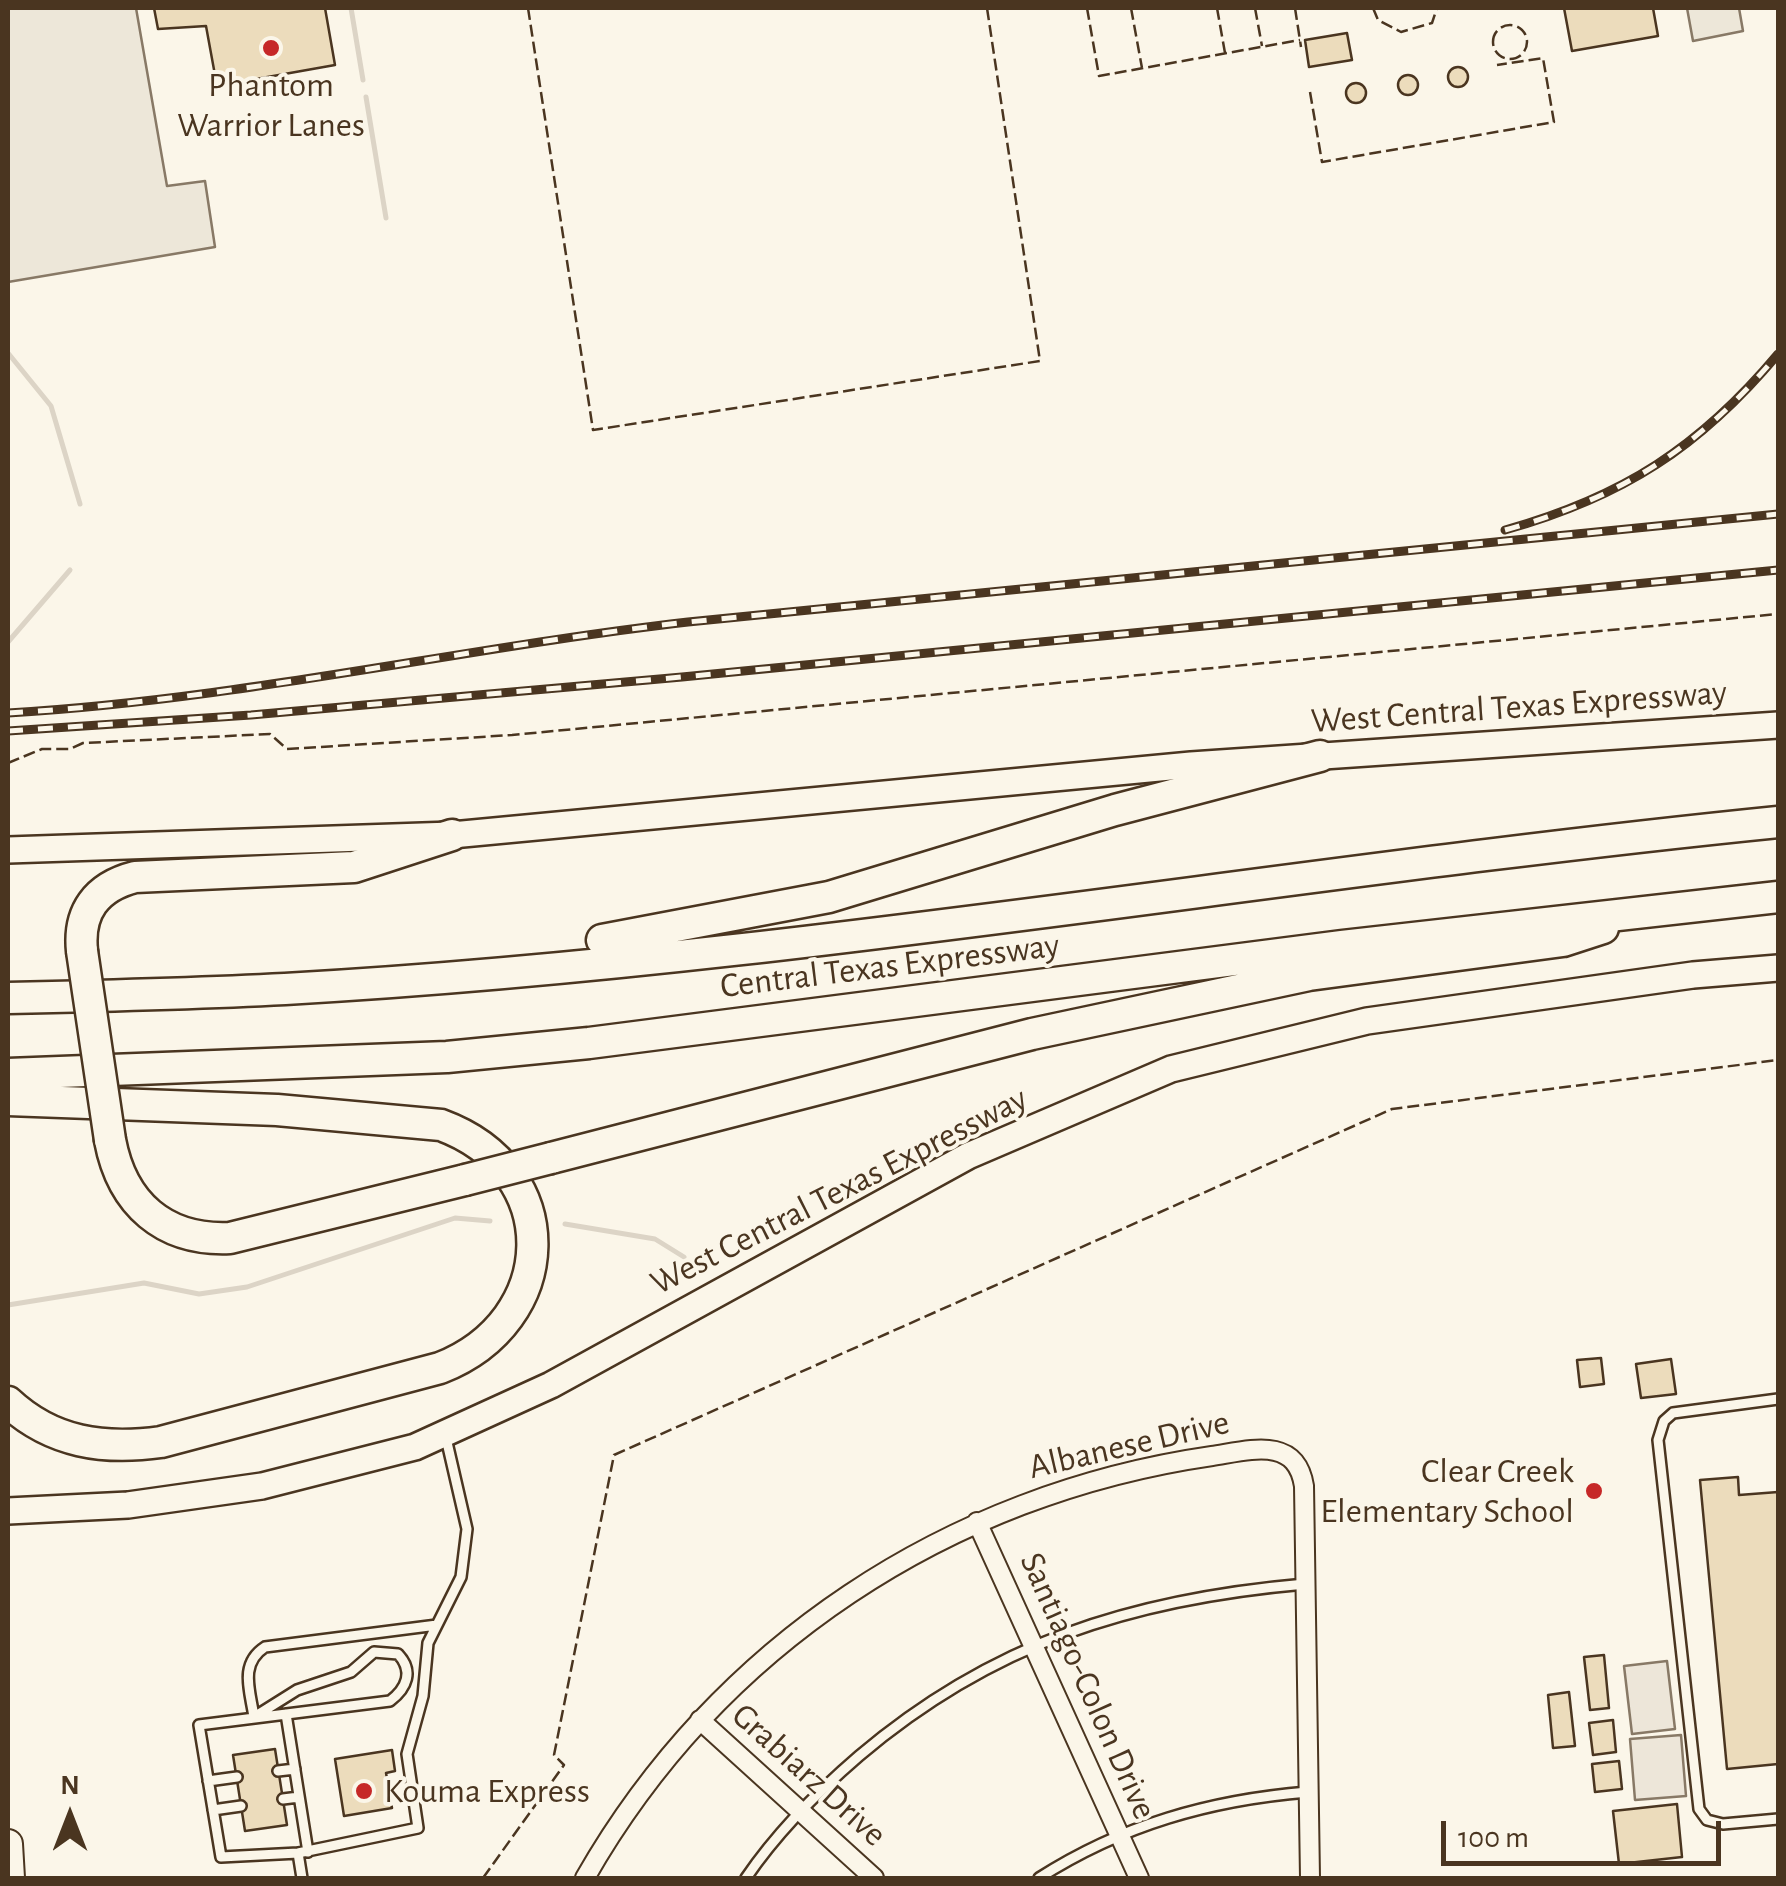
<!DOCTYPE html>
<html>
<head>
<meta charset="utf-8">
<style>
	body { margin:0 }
	#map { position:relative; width:1786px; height:1886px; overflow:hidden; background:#fbf6e9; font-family:"Alegreya Sans",sans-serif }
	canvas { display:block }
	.frame { position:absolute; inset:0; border:10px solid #4a3520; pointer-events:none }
	.north { position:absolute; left:20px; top:1766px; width:100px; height:100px; -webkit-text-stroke:8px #fbf6e9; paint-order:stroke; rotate:0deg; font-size:28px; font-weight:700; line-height:40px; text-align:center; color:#4a3520 }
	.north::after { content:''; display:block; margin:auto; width:35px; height:45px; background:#4a3520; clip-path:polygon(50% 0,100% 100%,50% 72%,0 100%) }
	.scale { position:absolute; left:1441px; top:1821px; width:280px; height:45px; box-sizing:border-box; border:5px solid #4a3520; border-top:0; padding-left:12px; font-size:30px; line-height:35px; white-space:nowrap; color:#4a3520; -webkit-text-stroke:8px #fbf6e9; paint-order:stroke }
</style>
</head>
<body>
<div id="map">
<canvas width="1786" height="1886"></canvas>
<div class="frame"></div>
<div class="north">N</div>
<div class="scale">100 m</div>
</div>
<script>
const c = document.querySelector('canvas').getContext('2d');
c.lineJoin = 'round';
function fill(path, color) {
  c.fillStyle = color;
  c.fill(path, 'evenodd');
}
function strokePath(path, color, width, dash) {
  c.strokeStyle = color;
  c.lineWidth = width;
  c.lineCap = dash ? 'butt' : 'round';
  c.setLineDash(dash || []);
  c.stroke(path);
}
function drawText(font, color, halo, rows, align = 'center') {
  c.font = font + ' "Alegreya Sans",sans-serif';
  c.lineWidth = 8;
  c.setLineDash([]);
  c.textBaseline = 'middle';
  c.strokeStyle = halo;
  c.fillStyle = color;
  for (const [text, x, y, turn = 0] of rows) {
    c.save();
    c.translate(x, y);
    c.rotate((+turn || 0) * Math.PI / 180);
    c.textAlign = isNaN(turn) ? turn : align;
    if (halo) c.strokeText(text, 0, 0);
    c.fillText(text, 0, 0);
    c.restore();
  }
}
const green = new Path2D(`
	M1667,1661L1675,1729L1632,1734L1624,1666Z
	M1681,1735L1686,1796L1635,1800L1630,1739Z`);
const parking = new Path2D(`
	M8,8H136L167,186L205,181L215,247L8,282Z
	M1687,8H1739L1743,31L1693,41Z`);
const stream = new Path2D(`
	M351,8L363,80
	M366,97L386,218
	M8,353L51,406L80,504
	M8,642L70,570
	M565,1224L655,1239L684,1257
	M8,1305L144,1283L199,1294L247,1287L455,1218L490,1221`);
const building = new Path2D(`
	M154,8H325L335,65L217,86L206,26L158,29Z
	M1564,8H1653L1658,36L1572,51Z
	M1347,33L1352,60L1309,67L1305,40Z
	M1448 77a10 10 0 1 1 20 0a10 10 0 1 1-20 0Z
	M1398 85a10 10 0 1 1 20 0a10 10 0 1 1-20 0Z
	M1346 93a10 10 0 1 1 20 0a10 10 0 1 1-20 0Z
	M1601,1358L1604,1384L1580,1387L1577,1360Z
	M1671,1359L1676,1394L1641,1398L1636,1364Z
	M1738,1477L1739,1495L1778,1492V1764L1727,1769L1700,1480Z
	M1604,1655L1609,1708L1590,1710L1584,1657Z
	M1569,1692L1575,1746L1553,1748L1548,1695Z
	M1613,1720L1616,1752L1593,1755L1589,1723Z
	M275,1749L287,1825L245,1831L233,1755Z
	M392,1750L395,1771L386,1773L392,1808L344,1816L335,1759Z
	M1619,1761L1622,1789L1595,1792L1592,1764Z
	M1677,1804L1682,1857L1619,1864L1613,1811Z`);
const lane = new Path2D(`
	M1778,1399L1673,1413L1664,1421L1658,1440L1699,1809L1707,1820L1723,1824L1778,1819
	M437,1625L265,1647C239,1664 250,1690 254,1717L297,1690L351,1672L374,1652L398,1654C414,1671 407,1688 390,1701L199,1725L221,1857L298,1853L418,1828L407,1754L423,1696L428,1643L461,1577L467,1529L446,1438
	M286,1714L308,1852
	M278,1771L295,1769
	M208,1781L237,1777
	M283,1799L299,1797
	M213,1810L241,1806
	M298,1853L302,1878
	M746,1878C778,1831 816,1793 859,1756C992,1643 1132,1599 1305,1584
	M1039,1878C1122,1825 1210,1800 1308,1792`);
const street = new Path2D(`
	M977,1522L1139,1878
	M700,1720L874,1878
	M585,1878C718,1645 949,1494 1212,1456C1251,1450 1296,1436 1304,1486L1310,1878`);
const secondary = new Path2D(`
	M8,850L452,835L1191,765L1778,725
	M8,1511L128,1505L262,1486L415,1447L551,1385L968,1156L1171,1069L1367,1021L1693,975L1778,968`);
const primary = new Path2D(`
	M8,1844L10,1878`);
const highway = new Path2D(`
	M602,940L829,897L1115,810L1320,756
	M82,951C78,912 96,887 135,877L354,867L452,835
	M8,998C100,996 192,994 285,989C785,961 1280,872 1778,822
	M8,1074L447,1057L589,1043L1342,946L1778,897
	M8,1100L277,1110L441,1125C566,1171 560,1321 440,1368L161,1442C104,1450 52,1443 8,1402
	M110,1140C122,1204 164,1241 230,1238L465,1180
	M551,1158L1032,1034L1309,975L1563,941L1603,928`);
const rail = new Path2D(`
	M1505,530C1623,497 1700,447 1778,354
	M8,713C236,700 461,648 688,622L1778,514
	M8,731L251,715L682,677L1778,570`);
const highwayBridge = new Path2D(`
	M82,951L110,1140
	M465,1180L551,1158`);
const fence = new Path2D(`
	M528,8L593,430L1040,361L987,8
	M1087,8L1099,76L1300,40
	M1131,8L1142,68
	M1217,8L1225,53
	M1255,8L1262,46
	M1295,8L1301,47
	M1373,8L1378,20L1401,32L1432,23L1437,8
	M1493 42a17 17 0 1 1 34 0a17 17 0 1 1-34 0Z
	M1310,92L1322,162L1554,122L1543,58L1497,65
	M8,763L42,749H70L83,743L270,734L287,749L512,735L1778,614
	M483,1878L564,1765L554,1755L614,1455L1392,1109L1778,1060`);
const markers = [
	[271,48,10,"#c62828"],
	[1594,1491,10,"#c62828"],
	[364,1791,10,"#c62828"]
];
const poiNames = [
	["Phantom",271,85],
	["Warrior Lanes",271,125],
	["Clear Creek",1574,1471,"right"],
	["Elementary School",1574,1511,"right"],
	["Kouma Express",384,1791,"left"]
];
const streetNames = [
	["West Central Texas Expressway",1519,707,-4],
	["Central Texas Expressway",890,966,-7],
	["West Central Texas Expressway",839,1191,-27],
	["Albanese Drive",1129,1445,-13],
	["Santiago-Colon Drive",1088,1686,66],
	["Grabiarz Drive",809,1775,42]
];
fill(green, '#ede6d9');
strokePath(green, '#887966', 2.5);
fill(parking, '#ede7d9');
strokePath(parking, '#887966', 2.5);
strokePath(stream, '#dcd4c6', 5);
fill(building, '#ecdcbc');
strokePath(building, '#4a3520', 2.5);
strokePath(lane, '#4a3520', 14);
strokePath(street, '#4a3520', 22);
strokePath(secondary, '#4a3520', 30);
strokePath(primary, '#4a3520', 32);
strokePath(highway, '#4a3520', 35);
strokePath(lane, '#fbf6e9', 9);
strokePath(street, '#fbf6e9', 18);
strokePath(secondary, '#fbf6e9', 25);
strokePath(primary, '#fbf6e9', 28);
strokePath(highway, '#fbf6e9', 30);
strokePath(rail, '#4a3520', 9);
strokePath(rail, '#fbf6e9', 5, [15]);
strokePath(highwayBridge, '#4a3520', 35, []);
strokePath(highwayBridge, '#fbf6e9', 30);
strokePath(fence, '#4a3520', 2.5, [12, 5]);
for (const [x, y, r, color] of markers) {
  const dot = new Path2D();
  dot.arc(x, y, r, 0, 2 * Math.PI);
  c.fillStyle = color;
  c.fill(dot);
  strokePath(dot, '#fbf6e9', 4);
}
drawText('35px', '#4a3520', '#fbf6e9', poiNames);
drawText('35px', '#4a3520', '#fbf6e9', streetNames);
</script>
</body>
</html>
